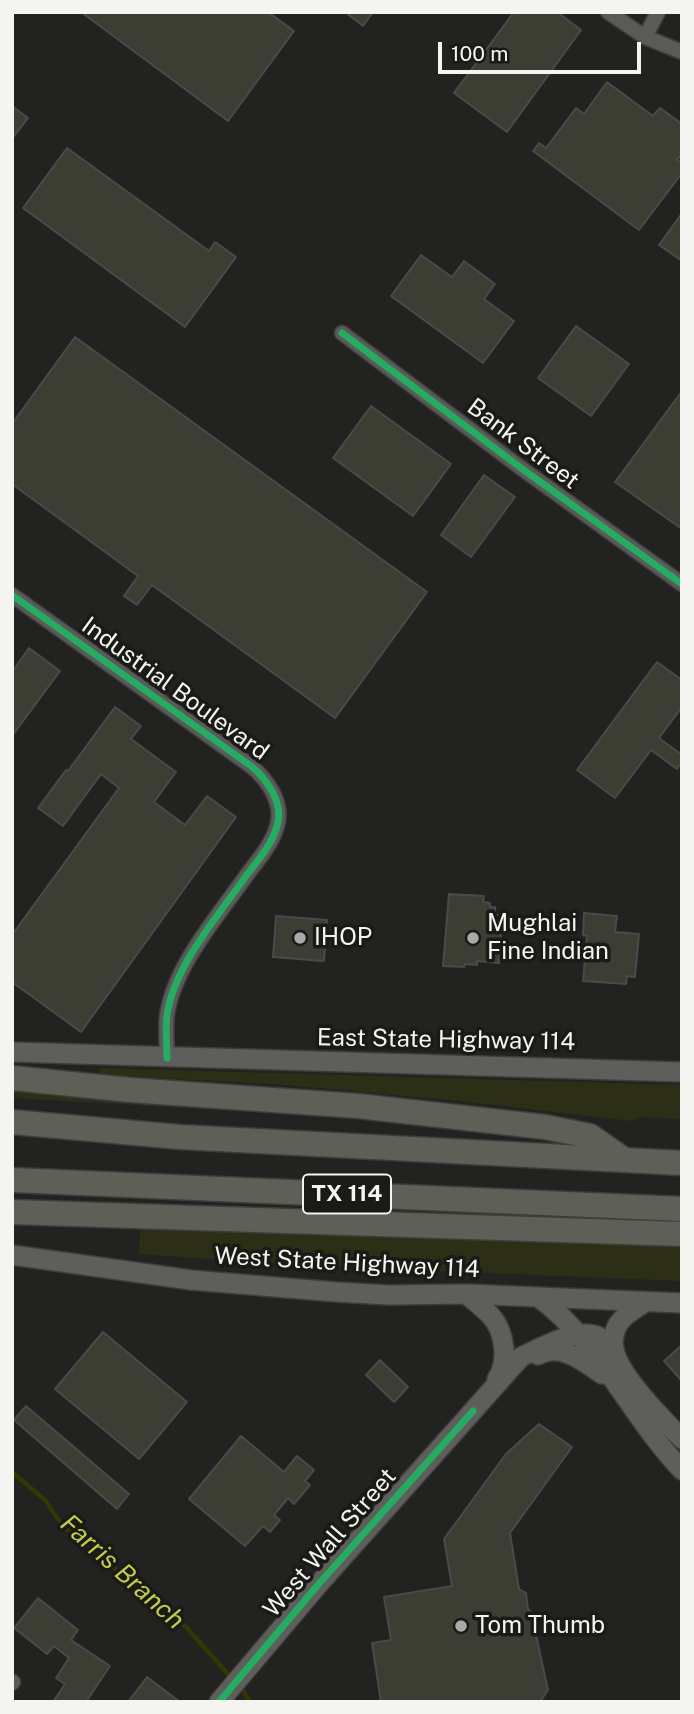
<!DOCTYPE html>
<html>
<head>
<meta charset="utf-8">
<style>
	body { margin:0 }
	#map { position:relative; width:694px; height:1714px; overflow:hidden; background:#222320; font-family:"Public Sans",sans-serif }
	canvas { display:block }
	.frame { position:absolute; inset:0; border:14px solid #f4f4f1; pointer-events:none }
	.scale { position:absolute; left:438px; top:42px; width:203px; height:32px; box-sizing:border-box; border:4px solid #f4f4f1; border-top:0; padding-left:9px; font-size:21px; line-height:24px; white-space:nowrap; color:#f4f4f1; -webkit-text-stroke:5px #1a1a16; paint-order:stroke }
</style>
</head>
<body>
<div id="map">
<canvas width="694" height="1714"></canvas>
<div class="frame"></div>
<div class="scale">100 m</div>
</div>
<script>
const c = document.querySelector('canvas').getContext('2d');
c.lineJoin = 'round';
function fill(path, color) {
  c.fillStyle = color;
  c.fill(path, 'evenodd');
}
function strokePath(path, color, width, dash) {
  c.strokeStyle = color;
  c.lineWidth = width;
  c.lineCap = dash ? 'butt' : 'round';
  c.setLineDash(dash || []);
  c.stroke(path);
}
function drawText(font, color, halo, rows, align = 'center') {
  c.font = font + ' "Public Sans",sans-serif';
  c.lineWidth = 7;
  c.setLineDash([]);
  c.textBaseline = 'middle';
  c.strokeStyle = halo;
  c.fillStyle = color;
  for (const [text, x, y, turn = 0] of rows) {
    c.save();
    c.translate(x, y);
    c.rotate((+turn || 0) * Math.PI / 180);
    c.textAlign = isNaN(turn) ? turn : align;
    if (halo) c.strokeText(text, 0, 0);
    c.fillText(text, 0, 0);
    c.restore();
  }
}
const green = new Path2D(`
	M100,1068L682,1085V1119L640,1117L632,1121L459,1101L287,1085L100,1075Z
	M12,1086L347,1117L12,1098Z
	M140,1229L682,1246V1281L291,1265L139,1254Z`);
const stream = new Path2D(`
	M12,1472L45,1500L60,1522L75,1536L186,1627L229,1675
	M241,1687L250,1702`);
const building = new Path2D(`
	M81,12H268L294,31L228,121Z
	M345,12H373L363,26Z
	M514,12H557L581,30L507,132L454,93Z
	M607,82L653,116L660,108L682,124V154L677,160L682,163V173L639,230L533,151L539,143L546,148L576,108L584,114Z
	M12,106L28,118L12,139Z
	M67,148L209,251L215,242L236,257L185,327L23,208Z
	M682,213V261L659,245Z
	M421,255L452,277L464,261L495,284L484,299L514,321L483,363L391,296Z
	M576,326L629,364L591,416L538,378Z
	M75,337L427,592L335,718L152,585L137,605L124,596L138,576L12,484V424Z
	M682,391V529L615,482Z
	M371,406L451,464L413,516L333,458Z
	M484,475L515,497L471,557L441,535Z
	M29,648L60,671L12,736V672Z
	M657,662L682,680V707L659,738L682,755V762L677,769L651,750L615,798L577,770Z
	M115,707L141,726L131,739L176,772L154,802L185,825L207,796L236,817L81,1032L12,982V935L119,788L101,774L63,826L38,808L66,770L68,771Z
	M449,894L484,896L483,902L490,903V907H495V915H502L499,963L477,961V965L465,964L464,967L443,966Z
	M584,913L617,916L615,932L639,934L635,977L627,976L626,984L583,981L587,936L583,935Z
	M276,916L327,920L324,961L273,957Z
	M103,1332L187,1402L139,1459L55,1389Z
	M682,1345V1381L664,1361Z
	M380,1360L408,1387L394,1402L366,1375Z
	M26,1406L129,1494L117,1509L14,1420Z
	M539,1424L572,1447L510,1533L519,1589L526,1593L528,1609L531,1612L548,1690L540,1702H381L372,1643L391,1640L384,1597L452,1586L444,1539L506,1454Z
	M241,1436L284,1472L297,1456L314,1470L305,1481L310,1485L294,1504L288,1498L274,1515L280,1520L270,1532L263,1526L245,1546L189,1499Z
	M38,1598L78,1630L71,1640L110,1666L86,1702H53L65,1684L56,1678L69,1658L54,1646L47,1654L14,1628Z
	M147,1677L180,1702H128Z`);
const street = new Path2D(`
	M608,12L645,37L682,52
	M645,37L658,12
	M342,333L521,468L682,584
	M12,595L251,766C268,780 284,804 277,826C272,845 257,861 246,876C218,916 174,966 167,1015C165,1029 167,1044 167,1058
	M12,1683L13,1682`);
const secondary = new Path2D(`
	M12,1052L682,1072
	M12,1255L191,1280L336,1292L389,1295L466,1294L682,1303
	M466,1294C474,1301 484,1308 491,1316C505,1332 509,1361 497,1379
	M538,1297C599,1341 630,1416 682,1470
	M644,1303C635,1309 625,1314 619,1323C614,1330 612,1341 614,1349C619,1376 663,1419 682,1439
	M538,1355C560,1342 584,1362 602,1374
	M219,1702L317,1586L521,1357C540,1348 573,1329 594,1335C602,1337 607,1343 613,1347`);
const highway = new Path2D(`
	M12,1078L130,1090L358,1106L545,1127L590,1136L623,1159
	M12,1122L180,1137L682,1163
	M12,1180L682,1209
	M12,1212L682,1234`);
const cycleway = new Path2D(`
	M342,333L521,468L682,584
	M12,595L251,766C268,780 284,804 277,826C272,845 257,861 246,876C218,916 174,966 167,1015C165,1029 167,1044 167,1058
	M219,1702L317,1586L473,1411`);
const markers = [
	[300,938,7,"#aaaba8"],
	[473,938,7,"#aaaba8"],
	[461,1626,7,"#aaaba8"]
];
const shields = [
	[347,1194,88]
];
const shieldNames = [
	["TX 114",347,1194]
];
const streetNames = [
	["Bank Street",523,444,37],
	["Industrial Boulevard",175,689,36],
	["East State Highway 114",446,1040,1],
	["West State Highway 114",347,1263,3],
	["West Wall Street",330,1543,-49]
];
const poiNames = [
	["Mughlai",487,924],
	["Fine Indian",487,952],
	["IHOP",314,938],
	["Tom Thumb",475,1626]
];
const waterNames = [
	["Farris Branch",122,1572,42]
];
fill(green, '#2c2f15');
strokePath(stream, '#323704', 4.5);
fill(building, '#3c3e33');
strokePath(building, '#4a4b48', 2);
strokePath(street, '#3d3e3c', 17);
strokePath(secondary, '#3d3e3c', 22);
strokePath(highway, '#3d3e3c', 27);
strokePath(street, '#5a5a58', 14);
strokePath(secondary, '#5e5f5b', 19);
strokePath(highway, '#5e5f56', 24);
strokePath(cycleway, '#26ab63', 7);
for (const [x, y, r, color] of markers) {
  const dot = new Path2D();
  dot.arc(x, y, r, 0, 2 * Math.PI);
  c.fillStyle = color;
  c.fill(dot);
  strokePath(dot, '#1a1a16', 2.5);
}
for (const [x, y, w] of shields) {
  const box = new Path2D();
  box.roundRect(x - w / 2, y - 19.5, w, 39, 5);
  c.fillStyle = '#1a1a16';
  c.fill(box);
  strokePath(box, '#f4f4f1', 2);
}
drawText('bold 23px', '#f4f4f1', null, shieldNames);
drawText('24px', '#f4f4f1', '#1a1a16', streetNames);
drawText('24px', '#f4f4f1', '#1a1a16', poiNames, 'left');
drawText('italic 26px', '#c1ce4d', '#1a1a16', waterNames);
</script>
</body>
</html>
